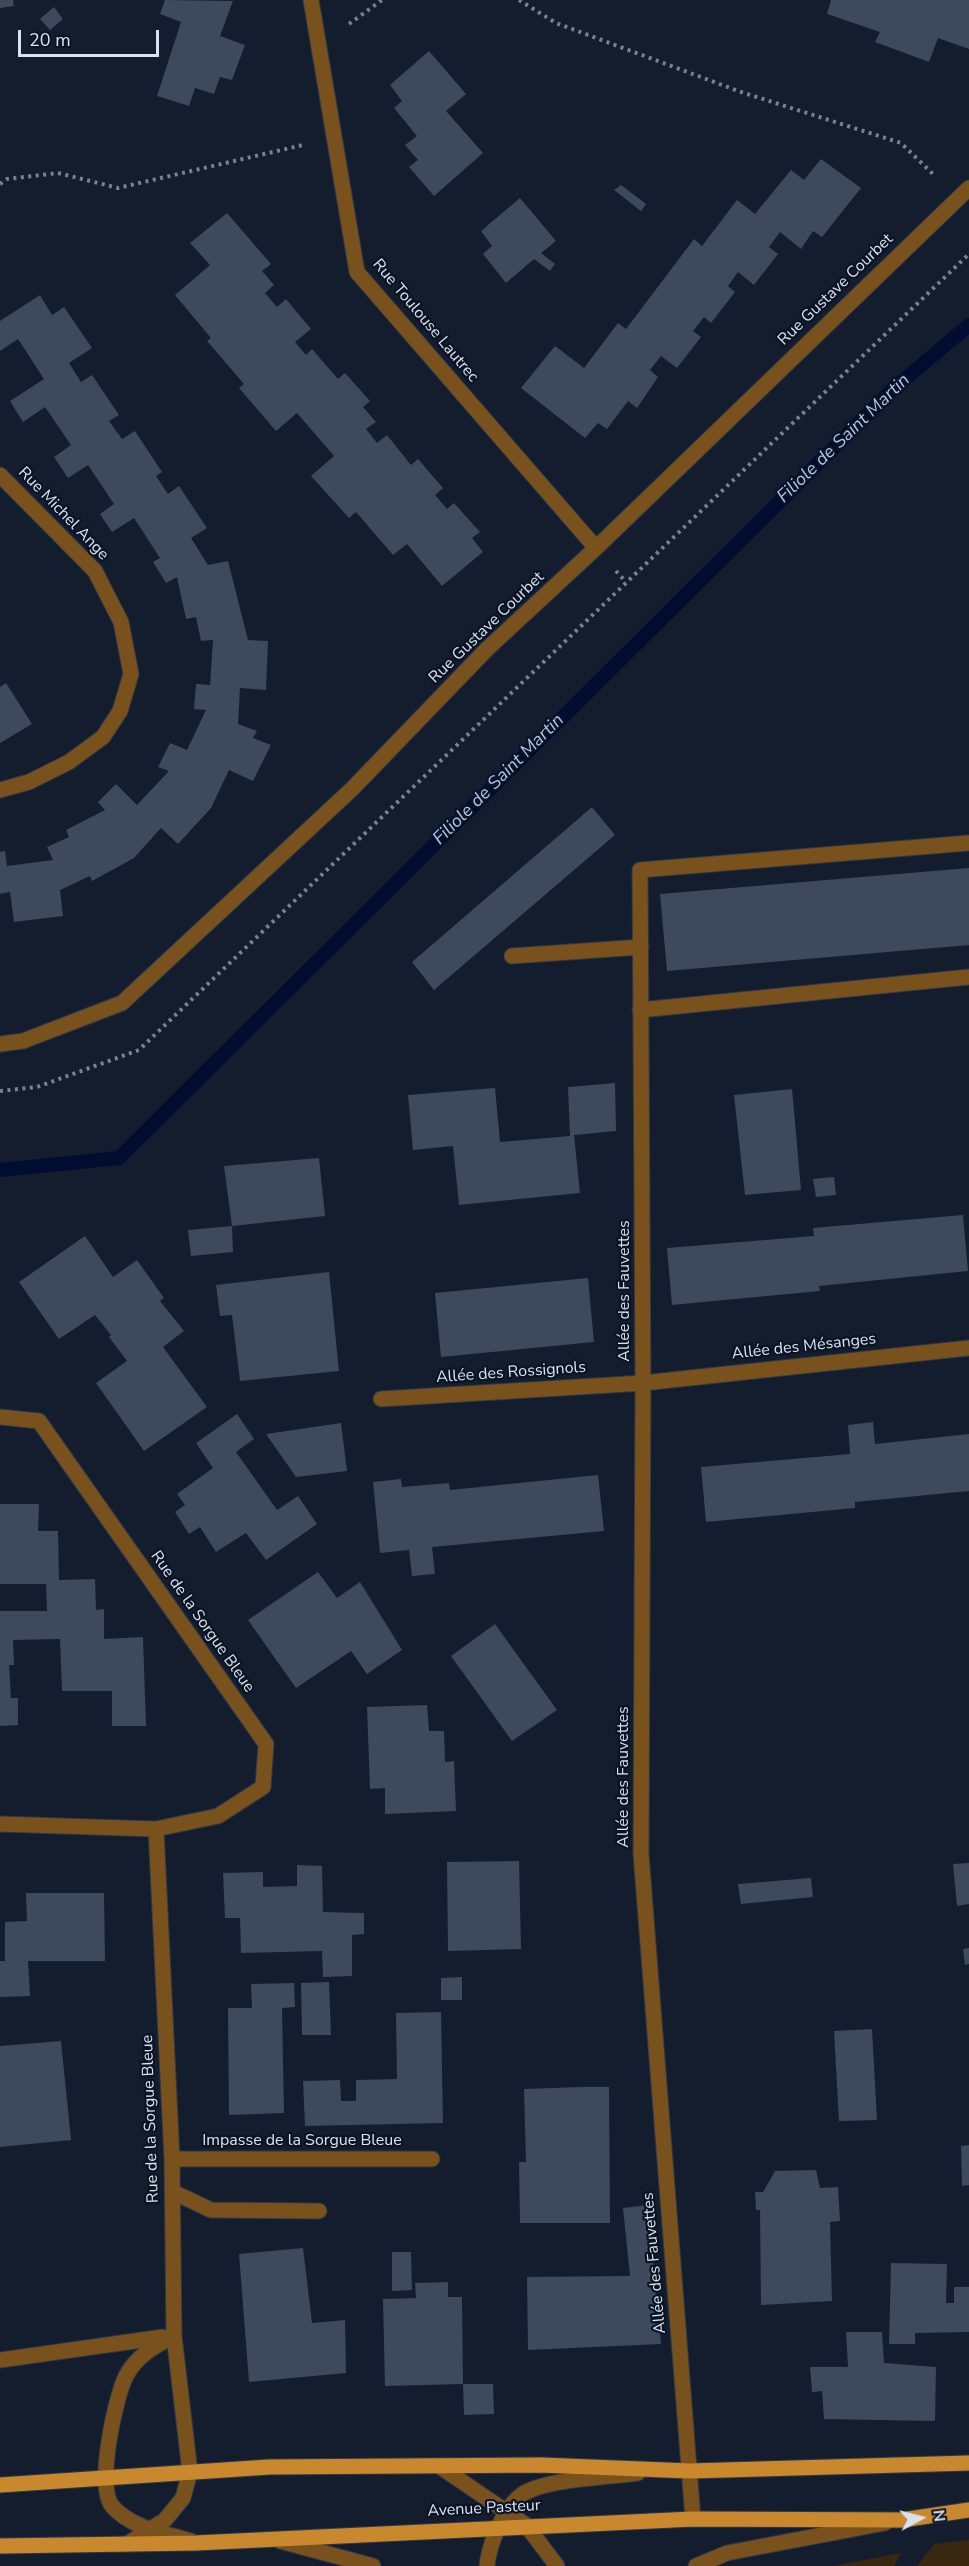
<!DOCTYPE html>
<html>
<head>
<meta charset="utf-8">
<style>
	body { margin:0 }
	#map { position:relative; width:969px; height:2566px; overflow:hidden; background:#131d2e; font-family:"Nunito Sans",sans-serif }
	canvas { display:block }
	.north { position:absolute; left:891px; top:2488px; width:60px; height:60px; -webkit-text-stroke:4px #0a1424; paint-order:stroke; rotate:83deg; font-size:16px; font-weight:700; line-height:24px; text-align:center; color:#dbe2ee }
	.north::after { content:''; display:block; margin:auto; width:21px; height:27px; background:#dbe2ee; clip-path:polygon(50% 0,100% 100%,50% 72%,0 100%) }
	.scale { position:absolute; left:18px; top:30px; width:141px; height:27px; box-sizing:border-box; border:3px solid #dbe2ee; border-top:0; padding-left:8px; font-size:18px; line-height:21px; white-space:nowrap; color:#dbe2ee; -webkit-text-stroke:4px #0a1424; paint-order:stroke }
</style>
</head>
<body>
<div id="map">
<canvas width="969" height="2566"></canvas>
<div class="north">N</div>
<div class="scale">20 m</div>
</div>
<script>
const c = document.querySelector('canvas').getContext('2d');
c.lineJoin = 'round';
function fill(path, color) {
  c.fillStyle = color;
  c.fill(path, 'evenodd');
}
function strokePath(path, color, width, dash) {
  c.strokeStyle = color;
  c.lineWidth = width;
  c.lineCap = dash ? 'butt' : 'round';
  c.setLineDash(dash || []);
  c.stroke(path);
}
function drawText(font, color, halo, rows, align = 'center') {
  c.font = font + ' "Nunito Sans",sans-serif';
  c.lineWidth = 4.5;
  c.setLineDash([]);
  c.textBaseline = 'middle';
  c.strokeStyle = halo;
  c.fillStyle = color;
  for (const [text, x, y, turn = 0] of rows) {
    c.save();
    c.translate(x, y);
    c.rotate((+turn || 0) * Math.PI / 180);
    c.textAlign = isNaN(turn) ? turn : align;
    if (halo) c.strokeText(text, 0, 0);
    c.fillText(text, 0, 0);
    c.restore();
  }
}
const green = new Path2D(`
	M969,2540V2566H917L934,2544Z
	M901,2553L894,2566H833Z`);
const stream = new Path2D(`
	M0,1170L119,1158L893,389L969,325`);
const building = new Path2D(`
	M0,0H13L14,6L0,8Z
	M165,0L233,1L220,36L245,45L232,80L220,77L214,94L195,88L189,106L157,96L181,22L160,14Z
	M831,0H969V49L938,38L929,62L875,42L880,32L827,14Z
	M54,7L63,19L50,30L40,19Z
	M429,51L466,94L446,111L483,153L434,196L409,167L418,160L405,145L417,136L394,108L402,101L390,85Z
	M821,159L861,188L822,237L813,231L801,249L780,232L769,247L778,254L754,285L738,272L728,286L735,292L711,323L704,317L693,331L701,337L677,368L661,356L650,370L658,377L637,408L628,401L607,429L598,423L585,438L521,388L555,346L584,368L618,323L626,329L694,239L702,246L737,200L755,214L791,170L804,180Z
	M621,185L646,204L641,211L614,190Z
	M520,198L556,241L541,253L555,264L550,271L534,259L506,283L483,254L492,246L481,231Z
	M227,213L271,264L262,271L274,285L265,293L277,307L286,299L311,329L295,342L306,355L312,349L338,379L345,373L370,401L363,407L376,422L366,429L377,443L387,435L411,465L418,459L443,488L435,495L447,509L454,503L480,532L472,538L483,552L442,586L407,544L393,555L356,512L349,518L311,476L334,456L297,413L276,431L239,388L244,384L207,341L211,338L175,295L210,265L190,243Z
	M40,295L52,315L64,307L92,348L69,363L81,382L92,375L119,415L109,421L122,439L135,431L162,472L156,476L168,494L179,486L207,528L191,538L208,565L228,561L248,640L268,641L266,690L240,688L238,724L257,731L253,738L271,745L253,781L229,770L211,808L178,844L161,828L134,858L92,881L90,876L60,890L63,916L14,922L10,892L0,894V852L5,851L7,866L53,860L47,847L69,837L66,830L105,810L98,802L116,784L137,805L169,771L158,767L170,743L187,750L206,710L194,709L196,684L210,685L213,640L201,641L196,617L186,619L177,577L166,583L153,562L160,558L134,518L112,532L100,514L114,504L88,465L68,478L54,457L71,445L45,407L23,422L10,401L44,379L18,339L0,351V321Z
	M6,683L32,724L0,743V687Z
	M592,807L615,835L434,990L412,962Z
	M969,868V945L667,971L660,894Z
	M615,1083L616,1131L574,1135L580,1193L459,1205L453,1146L413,1150L408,1095L495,1088L500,1142L570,1136L568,1087Z
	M792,1089L801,1190L745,1195L734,1095Z
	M319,1158L325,1216L232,1226L224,1166Z
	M834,1177L836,1195L816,1197L813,1179Z
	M963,1215L968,1271L819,1286L820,1291L672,1305L667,1248L814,1236L813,1228Z
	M232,1226L233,1252L191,1256L188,1230Z
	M85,1236L113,1277L137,1260L164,1298L160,1301L184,1331L163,1347L207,1407L144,1451L96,1383L127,1361L109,1337L111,1335L95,1315L59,1339L19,1282Z
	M329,1272L339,1371L240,1381L232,1315L220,1316L216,1285Z
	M588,1278L594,1342L441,1357L435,1293Z
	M237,1414L254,1439L236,1452L277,1510L298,1496L317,1524L266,1560L246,1533L216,1552L200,1527L189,1534L175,1512L185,1505L177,1494L213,1468L196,1443Z
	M873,1422L875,1444L969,1434V1491L855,1502V1508L706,1522L701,1467L850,1454L848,1425Z
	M341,1423L347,1471L296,1477L266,1434Z
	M598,1475L604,1531L432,1547L435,1574L412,1576L409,1550L380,1553L373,1482L401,1479L402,1487L449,1483L450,1490Z
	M0,1504H39L38,1531H58L59,1580L95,1579L96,1610L104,1609V1639L143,1637L146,1726H112V1691H62L60,1639L13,1640L14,1665H9L11,1698H18V1725L0,1726V1611H47L46,1584H0Z
	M318,1572L337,1598L360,1582L402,1650L367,1674L351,1651L296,1688L248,1620Z
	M495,1624L557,1710L512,1741L451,1656Z
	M427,1705L429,1731H444L445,1762L454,1761L456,1811L385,1814V1788L370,1789L367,1707Z
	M519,1861L521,1949L448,1951L447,1862Z
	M969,1863V1904L957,1906L953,1864Z
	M297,1865L322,1866L323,1912L364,1913V1934L352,1935V1976L323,1977L322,1951L241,1953L240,1918H225L223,1873L263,1872V1887L297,1886Z
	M811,1878L813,1897L741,1904L738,1884Z
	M26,1893H104L105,1961H28L30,1996L0,1997V1961H5V1922L27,1921Z
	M969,1948V1964L965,1965L963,1949Z
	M462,1977V2000H441V1978Z
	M329,1982L331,2035H302L301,1983Z
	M294,1983L295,2007L282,2008L284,2113L229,2115L228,2008H252L251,1984Z
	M441,2012L443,2123L305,2126L303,2081L340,2080L341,2101H356V2080L397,2079L396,2013Z
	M872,2029L877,2120L839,2121L834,2031Z
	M61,2041L71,2140L0,2147V2046Z
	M582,2087H609L610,2223H520L519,2162H526L524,2089Z
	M969,2145V2185L962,2186L961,2146Z
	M816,2170L820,2188L838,2187L840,2221L830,2222L832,2301L761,2305L760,2210H756L755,2192H763L775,2171Z
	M648,2205L661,2344L528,2350L527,2277L630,2276L623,2208Z
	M303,2248L312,2323L345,2320L346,2373L249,2382L239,2254Z
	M392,2252H411L412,2290L392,2291Z
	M891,2263L947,2264L946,2303H954V2287H969V2332L915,2333V2344H889Z
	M448,2282V2297H462L463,2384L385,2386L383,2299L416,2298L415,2283Z
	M846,2332H882L884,2363L936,2367L935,2421L824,2419L822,2391L812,2392L810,2367H848Z
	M463,2384H493L494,2414L464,2415Z`);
const path = new Path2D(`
	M519,0L556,23L741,92L901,143L934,175
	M349,24L382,0
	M0,184L7,179L58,173L118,188L303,145
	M616,571L626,582
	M0,1091L37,1087L139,1050L969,254`);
const minor = new Path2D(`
	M311,0L357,272L596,548
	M0,475L95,571L121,622L131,674L120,711L103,737L69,762L29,782L0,790
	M512,956L641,947
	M640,1010L969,977
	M0,1044L23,1041L122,1003L352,789L487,649L596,548L969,188
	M381,1399L643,1383L969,1348
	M0,1417L39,1421L266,1744L263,1787L218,1816L156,1829L0,1824
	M172,2159H432
	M173,2192L211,2210L319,2211
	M174,2336C155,2346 137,2355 126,2376C115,2398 96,2486 112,2506C131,2528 164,2533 191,2541
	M0,2360L163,2337
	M439,2466L526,2525L557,2566
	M693,2519L641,1854L643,1383L640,870L969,843
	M280,2541L373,2566
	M127,2544L165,2520L183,2498L190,2472L174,2336L172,2159L156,1829
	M487,2566C488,2555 491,2545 495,2535C501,2520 508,2506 520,2496C540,2479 610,2477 638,2473
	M696,2566L727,2553L885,2523`);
const major = new Path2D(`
	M0,2485L269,2467L541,2465L690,2471L969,2463
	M0,2546L196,2543L693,2519L902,2520L969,2510`);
const streetNames = [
	["Rue Gustave Courbet",836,290,-44],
	["Rue Toulouse Lautrec",425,321,50],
	["Rue Michel Ange",63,514,46],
	["Rue Gustave Courbet",487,628,-44],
	["Allée des Fauvettes",625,1291,-90],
	["Allée des Mésanges",804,1347,-6],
	["Allée des Rossignols",511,1373,-4],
	["Rue de la Sorgue Bleue",202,1622,55],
	["Allée des Fauvettes",624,1777,-90],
	["Rue de la Sorgue Bleue",151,2119,-92],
	["Impasse de la Sorgue Bleue",302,2141],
	["Allée des Fauvettes",655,2263,-95],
	["Avenue Pasteur",484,2509,-3]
];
const waterNames = [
	["Filiole de Saint Martin",844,439,-44],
	["Filiole de Saint Martin",499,780,-45]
];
fill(green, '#3a2710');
strokePath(stream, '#000c30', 14);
fill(building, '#3d495c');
strokePath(minor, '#2f3949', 17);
strokePath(major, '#2f3949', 17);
strokePath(path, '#798290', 4, [3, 4.5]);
strokePath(minor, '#79511c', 15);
strokePath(major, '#ca882e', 15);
drawText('16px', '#dbe2ee', '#0a1424', streetNames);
drawText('italic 18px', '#aac5ed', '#0a1424', waterNames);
</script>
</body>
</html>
